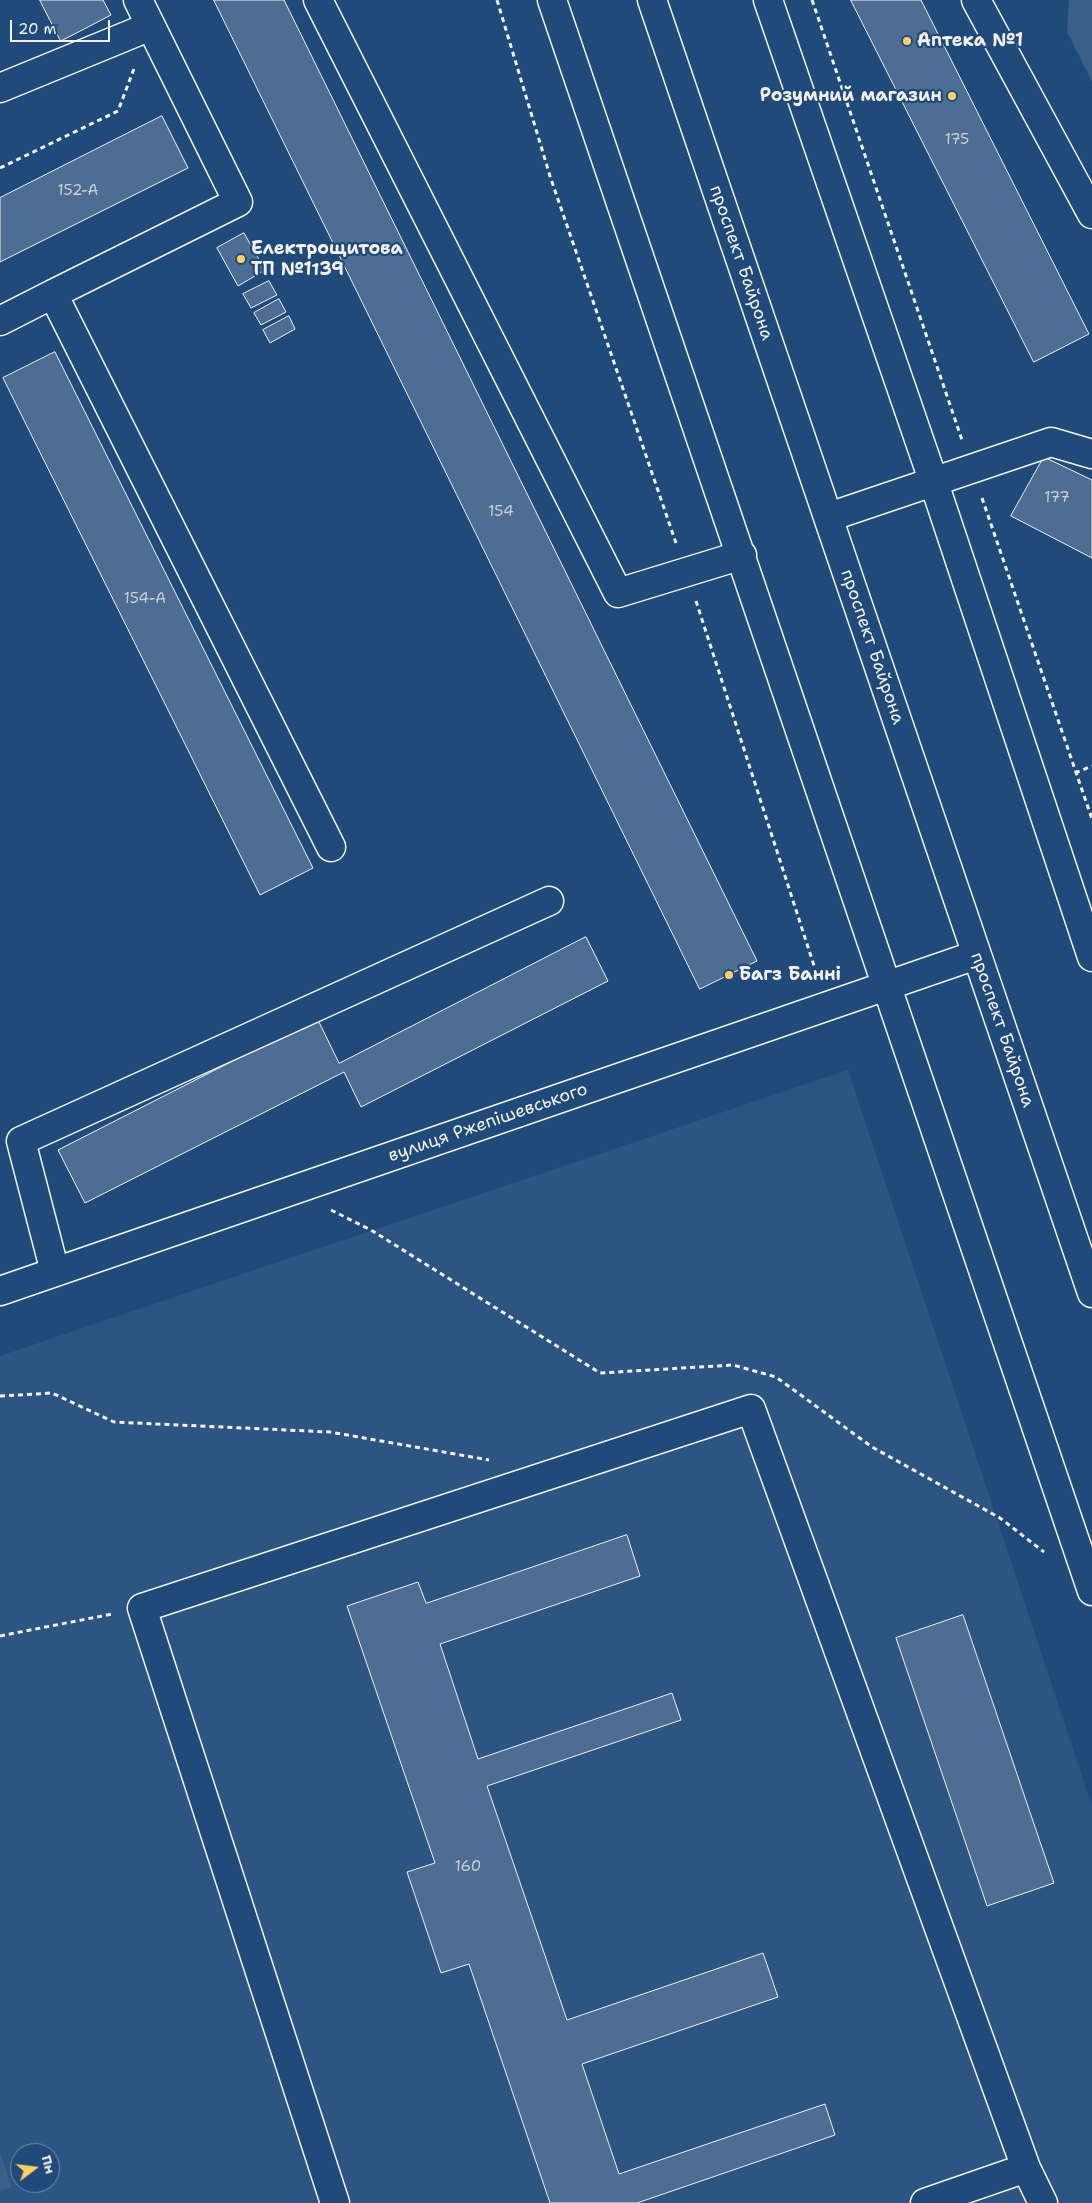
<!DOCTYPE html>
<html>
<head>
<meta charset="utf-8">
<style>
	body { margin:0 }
	#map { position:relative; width:1092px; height:2203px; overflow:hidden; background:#1f4a7a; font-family:"Shantell Sans",sans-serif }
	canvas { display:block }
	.north { position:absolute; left:10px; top:2143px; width:50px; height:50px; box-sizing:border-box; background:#1f4a7a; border:1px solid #748da6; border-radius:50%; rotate:75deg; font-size:14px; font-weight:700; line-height:20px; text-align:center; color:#f4f1e8 }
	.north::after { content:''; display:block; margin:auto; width:18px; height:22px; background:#ffd166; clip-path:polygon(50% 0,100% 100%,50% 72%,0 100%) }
	.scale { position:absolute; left:10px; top:20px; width:100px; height:22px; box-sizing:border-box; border:2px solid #f4f1e8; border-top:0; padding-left:6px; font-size:15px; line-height:18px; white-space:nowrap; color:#f4f1e8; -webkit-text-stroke:4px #1f4a7a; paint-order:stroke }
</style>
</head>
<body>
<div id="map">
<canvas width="1092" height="2203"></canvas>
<div class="north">Пн</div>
<div class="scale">20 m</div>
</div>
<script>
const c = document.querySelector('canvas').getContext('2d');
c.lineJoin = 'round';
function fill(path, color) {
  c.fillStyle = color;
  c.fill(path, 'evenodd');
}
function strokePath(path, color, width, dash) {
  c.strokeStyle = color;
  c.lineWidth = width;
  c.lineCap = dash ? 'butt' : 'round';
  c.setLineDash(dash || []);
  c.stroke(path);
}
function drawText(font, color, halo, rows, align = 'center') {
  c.font = font + ' "Shantell Sans",sans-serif';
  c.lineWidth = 4.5;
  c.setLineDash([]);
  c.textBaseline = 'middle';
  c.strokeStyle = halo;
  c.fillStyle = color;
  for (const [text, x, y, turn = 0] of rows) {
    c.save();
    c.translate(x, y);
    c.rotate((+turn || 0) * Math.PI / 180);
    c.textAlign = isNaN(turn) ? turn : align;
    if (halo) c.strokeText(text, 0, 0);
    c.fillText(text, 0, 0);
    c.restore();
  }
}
const built = new Path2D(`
	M848,1070L1092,1806V2203H0V2192L12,2187L0,2152V1356ZM20,2153H50V2183H20Z`);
const green = new Path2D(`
	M1069,0H1092V82L1067,32Z
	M0,2152L12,2187L0,2192Z`);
const building = new Path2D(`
	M40,0H103L111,15L61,41Z
	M214,0H284L757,961L700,989Z
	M851,0H921L1089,334L1034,362Z
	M162,116L188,168L0,262V198Z
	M244,233L265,270L238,286L217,248Z
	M269,281L277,295L251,308L243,294Z
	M279,299L286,312L261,325L254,313Z
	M289,316L295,329L270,343L263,330Z
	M55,352L313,868L260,895L3,378Z
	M1044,457L1092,480V558L1011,516Z
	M586,937L608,981L361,1107L344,1072L85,1203L58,1150L317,1018L339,1063Z
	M627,1535L640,1576L440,1644L478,1759L672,1693L681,1720L487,1786L567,2020L763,1953L778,1997L582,2064L619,2174L825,2104L835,2135L637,2203H550L469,1964L441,1973L407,1872L435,1863L347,1606L418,1582L426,1603Z
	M963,1615L1054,1883L987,1906L896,1638Z`);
const path = new Path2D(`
	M497,0L550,176L676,543
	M812,0L962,440
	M0,168L118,111L135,66
	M982,498L1092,819
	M696,601L818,978
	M1075,773L1092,766
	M331,1210L371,1230L600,1373L733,1365L776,1377L872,1447L1000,1518L1044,1552
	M0,1396L52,1393L114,1422L330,1432L489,1460
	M0,1636L112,1614`);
const minor = new Path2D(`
	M138,0L238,202L53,294L331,847
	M318,0L618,593L742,555
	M552,0L1092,1591
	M768,0L933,480L1092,957
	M976,0L1092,214
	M0,88L151,26
	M0,321L53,294
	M829,517L1051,442L1092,454
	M55,1272L21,1141L549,901
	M0,1291L976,955
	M1026,2168L1043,2203
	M335,2203L142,1608L751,1409L1026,2168L925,2203`);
const major = new Path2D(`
	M652,0L1092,1293`);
const markers = [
	[907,41,5,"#ffd166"],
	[952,96,5,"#ffd166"],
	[241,259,5,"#ffd166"],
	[729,975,5,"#ffd166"]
];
const numberNames = [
	["175",957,140],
	["152-А",78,191],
	["177",1057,498],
	["154",501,512],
	["154-А",145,599],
	["160",468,1867]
];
const poiNames = [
	["Аптека №1",917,41],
	["Розумний магазин",942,96,"right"],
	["Електрощитова",251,249],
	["ТП №1139",251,270],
	["Багз Банні",739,975]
];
const streetNames = [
	["проспект Байрона",741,263,71],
	["проспект Байрона",872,647,71],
	["проспект Байрона",1002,1030,71],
	["вулиця Ржепішевського",488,1123,-19]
];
fill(built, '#2d5581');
fill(green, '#3a5f88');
fill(building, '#4d6e92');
strokePath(building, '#f4f1e8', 1);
strokePath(minor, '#f4f1e8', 31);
strokePath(major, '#f4f1e8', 31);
strokePath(path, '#f4f1e8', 3, [5, 4]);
strokePath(minor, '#1f4a7a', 28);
strokePath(major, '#1f4a7a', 28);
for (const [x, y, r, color] of markers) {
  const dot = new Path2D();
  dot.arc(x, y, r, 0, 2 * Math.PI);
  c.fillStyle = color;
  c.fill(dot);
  strokePath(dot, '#1f4a7a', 2);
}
drawText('15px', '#cad0d2', null, numberNames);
drawText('bold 18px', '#f4f1e8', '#1f4a7a', poiNames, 'left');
drawText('18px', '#f4f1e8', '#1f4a7a', streetNames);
</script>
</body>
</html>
